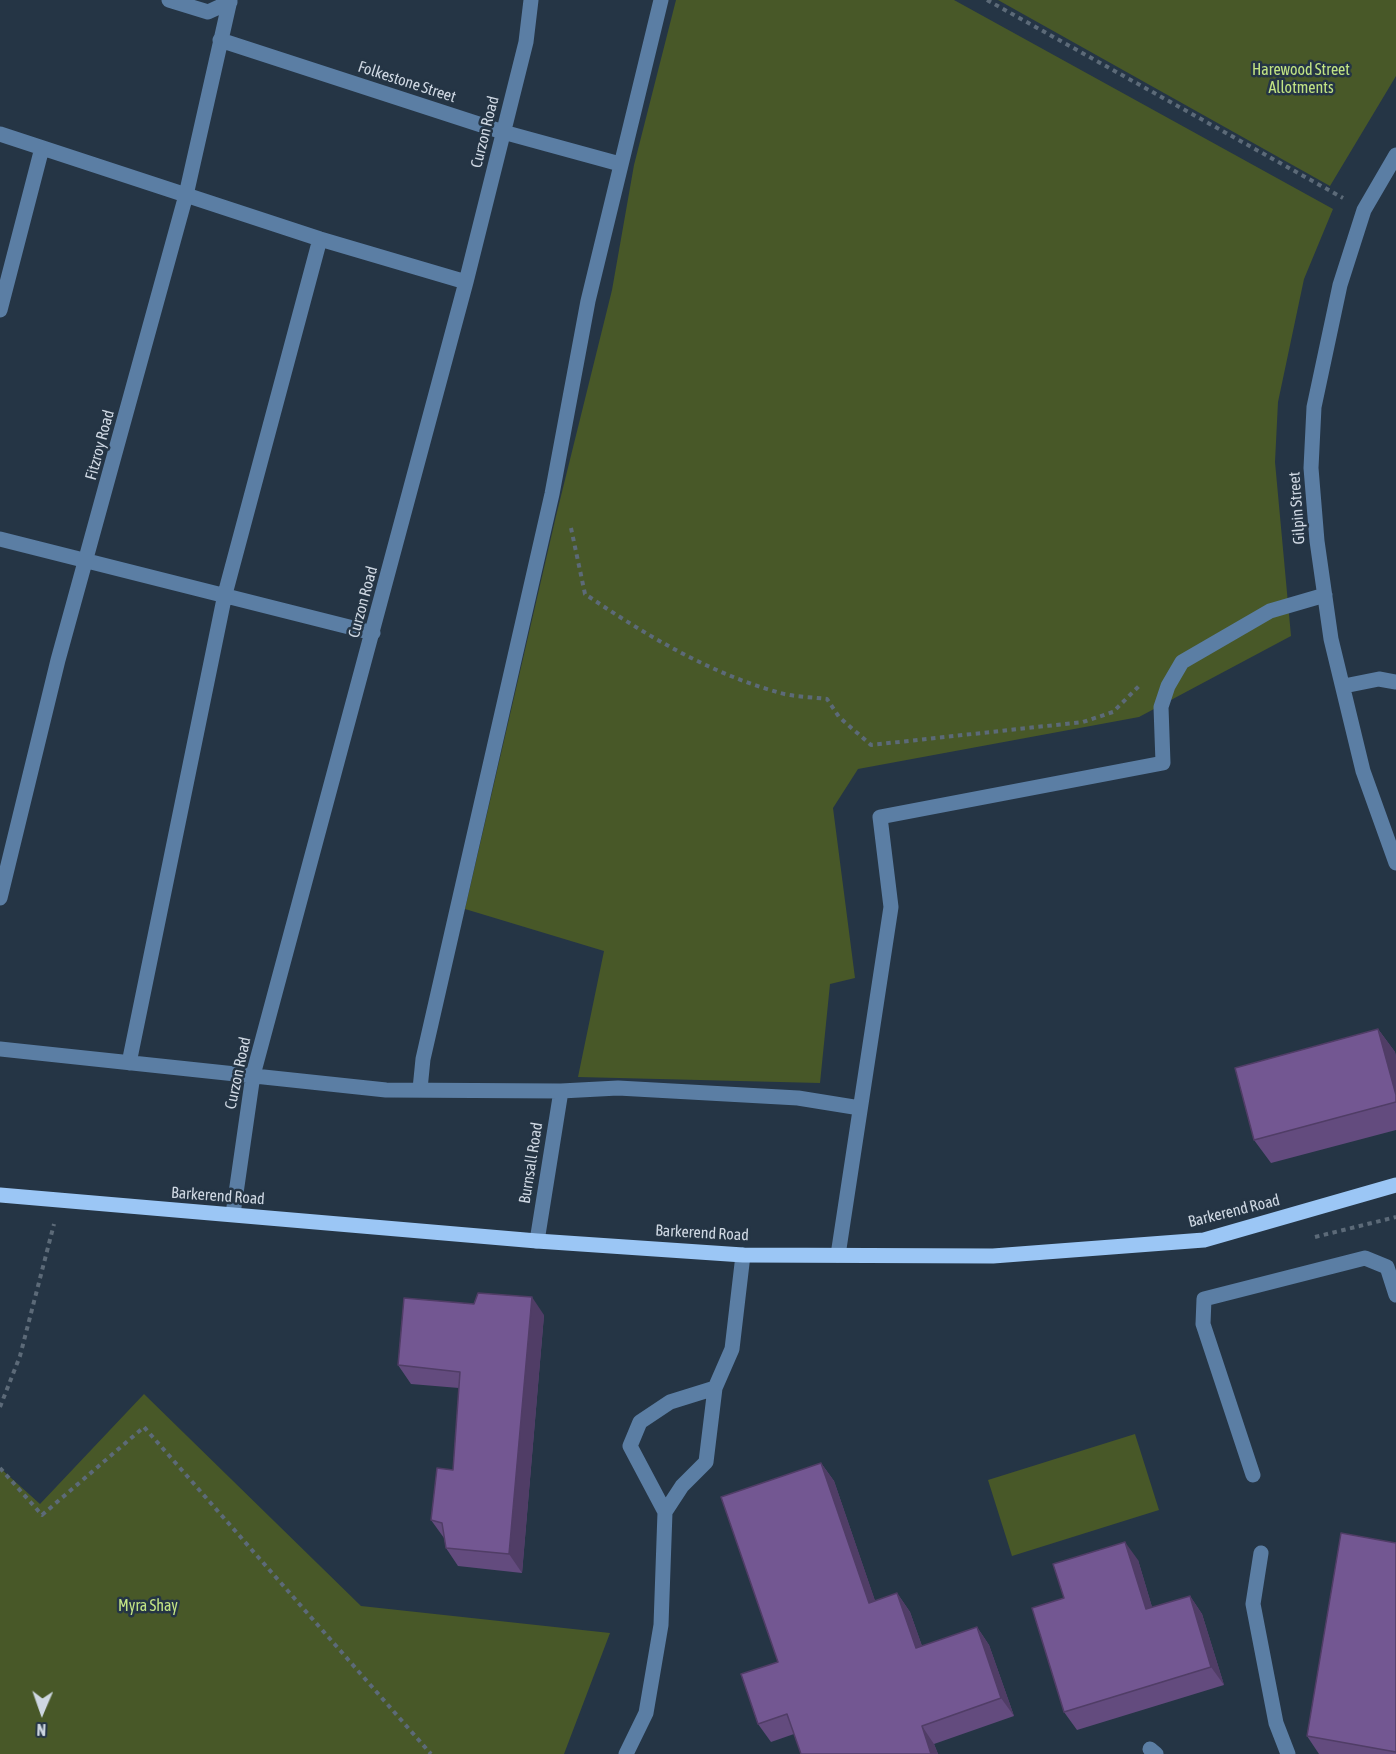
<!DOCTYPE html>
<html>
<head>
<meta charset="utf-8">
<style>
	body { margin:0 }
	#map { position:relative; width:1396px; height:1754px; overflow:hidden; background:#253545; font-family:"Asap Condensed",sans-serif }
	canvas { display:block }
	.north { position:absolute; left:12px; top:1682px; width:60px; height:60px; -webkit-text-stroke:4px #253545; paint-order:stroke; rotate:182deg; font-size:16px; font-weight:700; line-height:24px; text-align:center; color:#ced7e2 }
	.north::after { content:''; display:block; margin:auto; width:21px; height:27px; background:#ced7e2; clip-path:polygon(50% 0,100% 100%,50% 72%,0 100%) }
</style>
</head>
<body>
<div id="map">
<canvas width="1396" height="1754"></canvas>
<div class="north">N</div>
</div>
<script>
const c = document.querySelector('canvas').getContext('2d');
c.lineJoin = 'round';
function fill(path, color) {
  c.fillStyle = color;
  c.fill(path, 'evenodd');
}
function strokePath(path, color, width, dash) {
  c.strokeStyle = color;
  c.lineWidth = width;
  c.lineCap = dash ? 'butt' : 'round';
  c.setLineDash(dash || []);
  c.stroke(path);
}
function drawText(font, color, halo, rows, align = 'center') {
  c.font = font + ' "Asap Condensed",sans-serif';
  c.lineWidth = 5;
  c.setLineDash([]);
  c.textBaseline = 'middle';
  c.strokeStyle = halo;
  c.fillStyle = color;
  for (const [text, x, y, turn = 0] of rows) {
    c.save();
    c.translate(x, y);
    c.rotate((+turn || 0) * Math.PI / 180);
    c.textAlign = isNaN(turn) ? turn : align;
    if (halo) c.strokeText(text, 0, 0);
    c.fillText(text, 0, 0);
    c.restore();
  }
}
const green = new Path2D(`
	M676,0H954L1333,209L1304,279L1278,402L1275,462L1291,636L1139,717L858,769L833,808L855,978L830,984L820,1083L578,1077L604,951L465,909L556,516L612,290L634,165Z
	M998,0H1396V76L1330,186Z
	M144,1394L361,1606L610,1633L564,1754H0V1468L40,1504Z
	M1135,1434L1159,1510L1012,1556L988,1480Z`);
const path = new Path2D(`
	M987,0L1343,198
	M571,528L585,594C644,634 707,672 777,692C792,697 811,697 827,699L839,717L871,745L1083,722L1113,712L1140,685
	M1315,1237L1396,1217
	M0,1407L20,1356L54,1224
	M0,1468L42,1515L144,1427L431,1754`);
const minor = new Path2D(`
	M169,0L208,12L230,2
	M220,40L503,132L620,164
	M0,134L320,239L466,282
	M1396,155L1364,210L1340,285L1314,407L1311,468L1317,541L1331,639L1363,771L1396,863
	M0,310L42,148
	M0,539L373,633
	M1344,686L1379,679L1396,682
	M0,898L58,660L186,195L230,0
	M0,1049L386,1090L561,1091L618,1088L798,1098L860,1108
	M129,1063L225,594L320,239
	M420,1089L423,1059L552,494L588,301L661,0
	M233,1214L253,1075L466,282L526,42L531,0
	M537,1241L561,1091
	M838,1255L891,907L880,817L1163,763L1161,707L1168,686L1182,662L1270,611L1325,595
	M1253,1475L1203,1324L1204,1299L1365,1258L1387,1267L1396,1295
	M665,1512L630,1446L640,1422L670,1402L715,1388
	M1261,1553L1253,1604L1276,1723L1288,1754
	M1150,1749L1156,1754
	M626,1754L646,1713L661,1625L665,1512L682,1486L706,1462L715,1388L732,1349L743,1255`);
const major = new Path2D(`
	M0,1195L537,1241L743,1255L993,1256L1204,1240L1396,1185`);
const wall = new Path2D(`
	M1378,1029L1395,1052L1396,1057V1130L1271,1163L1254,1140Z
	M544,1315L522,1573L458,1566L446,1548L444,1538L431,1520L453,1470L459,1388L411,1384L398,1365Z
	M821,1463L834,1481L875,1601L897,1593L910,1612L922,1646L977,1627L989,1645L1014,1716L934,1744L938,1754H801L794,1734L771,1742L758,1724L778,1662Z
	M1396,1543V1754H1319L1307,1736Z
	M1138,1560L1152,1607L1190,1596L1202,1614L1224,1685L1077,1730L1064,1712V1598Z`);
const shadedWall = new Path2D(`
	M1378,1029L1395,1052L1396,1057V1095Z
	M532,1297L544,1315L522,1573L509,1554Z
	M821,1463L834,1481L882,1621L869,1603Z
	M1125,1542L1138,1560L1158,1627L1146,1609Z
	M897,1593L910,1612L929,1666L916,1648Z
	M1190,1596L1202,1614L1224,1685L1211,1667Z
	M977,1627L989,1645L1014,1716L1001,1698Z
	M922,1726L934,1744L938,1754H931Z`);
const building = new Path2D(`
	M1378,1029L1396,1095V1102L1254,1140L1235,1068Z
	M478,1293L532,1297L509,1554L446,1548L442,1523L431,1520L437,1468L453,1470L460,1372L398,1365L404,1298L474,1304Z
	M821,1463L869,1603L897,1593L916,1648L977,1627L1001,1698L922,1726L931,1754H801L787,1714L758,1724L741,1674L778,1662L721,1497Z
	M1341,1533L1396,1543V1752L1307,1736Z
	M1125,1542L1146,1609L1190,1596L1211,1667L1064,1712L1032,1608L1064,1598L1053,1564Z`);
const parkNames = [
	["Harewood Street",1301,70],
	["Allotments",1301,88],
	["Myra Shay",148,1606]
];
const streetNames = [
	["Folkestone Street",407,82,18],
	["Curzon Road",485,132,-76],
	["Fitzroy Road",100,445,-75],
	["Gilpin Street",1297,508,-94],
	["Curzon Road",363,602,-75],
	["Curzon Road",238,1073,-78],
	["Burnsall Road",531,1163,-81],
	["Barkerend Road",218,1196,4],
	["Barkerend Road",1234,1211,-14],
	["Barkerend Road",702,1233,3]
];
fill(green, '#485828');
strokePath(path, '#5c6a78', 4, [4.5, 4.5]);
strokePath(minor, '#5b7ea4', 15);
strokePath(major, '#9bc6f5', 15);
fill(wall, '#634b7e');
fill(shadedWall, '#503d66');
fill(building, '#735792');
strokePath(building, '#503d66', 1.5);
drawText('16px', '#c2e484', '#253545', parkNames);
drawText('16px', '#ced7e2', '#253545', streetNames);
</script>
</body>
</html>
